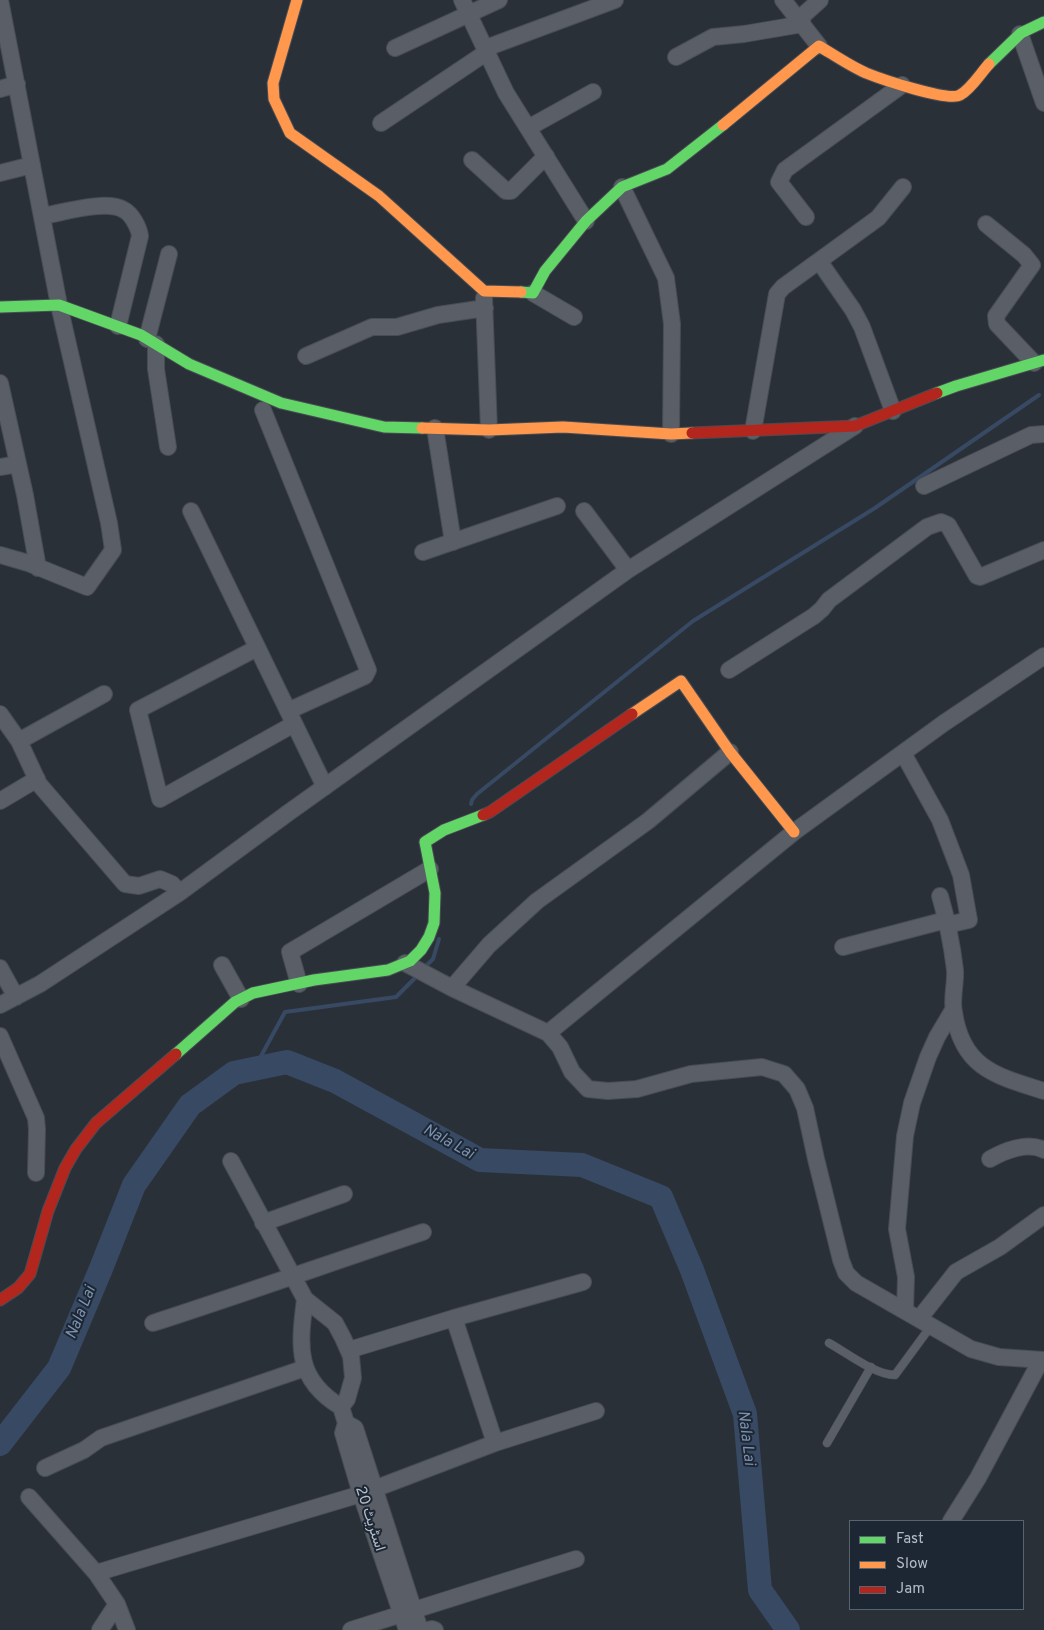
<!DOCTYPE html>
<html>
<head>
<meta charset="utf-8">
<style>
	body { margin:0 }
	#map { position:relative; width:1044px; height:1630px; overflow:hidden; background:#2a3038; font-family:Overpass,sans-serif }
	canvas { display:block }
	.legend { position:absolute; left:849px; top:1520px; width:175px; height:90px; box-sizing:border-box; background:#1d2633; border:1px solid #59626f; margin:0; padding:6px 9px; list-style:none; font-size:15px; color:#b4bcc9 }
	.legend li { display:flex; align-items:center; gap:10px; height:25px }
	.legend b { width:25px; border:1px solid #59626f }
</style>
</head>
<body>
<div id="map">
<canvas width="1044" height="1630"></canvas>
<ul class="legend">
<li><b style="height:6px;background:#63d668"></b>Fast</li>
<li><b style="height:6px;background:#ff974d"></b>Slow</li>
<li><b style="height:6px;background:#b3261e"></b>Jam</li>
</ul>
</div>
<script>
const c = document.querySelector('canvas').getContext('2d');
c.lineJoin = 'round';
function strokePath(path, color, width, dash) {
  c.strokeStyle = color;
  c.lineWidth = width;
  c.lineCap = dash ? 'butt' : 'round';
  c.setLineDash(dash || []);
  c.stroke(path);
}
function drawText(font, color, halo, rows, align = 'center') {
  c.font = font + ' Overpass,Vazirmatn,sans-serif';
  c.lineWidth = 4;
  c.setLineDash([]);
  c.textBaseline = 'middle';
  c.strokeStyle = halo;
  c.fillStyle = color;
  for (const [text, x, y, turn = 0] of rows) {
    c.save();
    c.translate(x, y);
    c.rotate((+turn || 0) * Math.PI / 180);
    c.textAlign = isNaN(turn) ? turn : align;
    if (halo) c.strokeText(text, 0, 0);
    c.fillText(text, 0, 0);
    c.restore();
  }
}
const stream = new Path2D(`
	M471,804L472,800L477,794L693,621L875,508L1039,395
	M424,968L433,959L439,939
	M254,1069L285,1012L396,997L418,975`);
const river = new Path2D(`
	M0,1444L59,1368L100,1271L134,1185L190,1105L234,1073L287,1062L335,1081L480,1160L582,1165L661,1197L692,1270L745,1414L760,1590L788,1630`);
const lane = new Path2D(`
	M829,1343C847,1353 875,1375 895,1375L931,1326
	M827,1443L871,1367`);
const street = new Path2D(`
	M462,0L506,93L586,221
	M783,0L819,46
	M799,19L820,0
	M1020,34L1044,103
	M395,48L499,0
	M486,48L615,0
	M676,57L713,37L744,34L803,24
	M0,89L17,84
	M381,123L487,52
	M528,128L593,92
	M472,160L506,191H511L546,156
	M0,173L32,165
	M622,187L666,278L672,324L671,434
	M42,216C62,213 106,199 124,210C132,214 139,228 140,236L118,326
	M806,217L779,182L785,170L902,85
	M986,224L1024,255L1032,265L996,316L997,324L1034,363
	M819,261L853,310L862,327L893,411
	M533,293L574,317
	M484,298L489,430
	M147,339L169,254
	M156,344V369L168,447
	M306,356L372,327H397L438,315L485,308
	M0,383L25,495L38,568
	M263,410L368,670L365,676L288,711
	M435,428L453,542
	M753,431L777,294L783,287L878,218L903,187
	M0,467L18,464
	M924,486L1031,435L1044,434
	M191,511L325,787
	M584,511L628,570
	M423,552L557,506
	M0,555L28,563L87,587L113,550L109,523L59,305L0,0
	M257,648L138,710L160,799L294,724
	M729,670L814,616L822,609L829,600L927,527L941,522L948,525L977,576L980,577L1044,550
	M0,714L19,741L39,784L125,884L139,886L160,879L172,884L179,893
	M19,741L104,694
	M903,753L940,820L961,875L969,920L947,925
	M0,801L37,779
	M940,896C947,920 952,945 955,970C956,984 951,998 954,1012C962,1068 996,1076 1044,1091
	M843,947L946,920
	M405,963L452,988L548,1033L560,1047L572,1072L588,1089L608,1091L637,1089L691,1074L762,1067L784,1074L797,1089L805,1108L816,1159L841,1260L846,1273L856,1283L971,1349L999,1357L1044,1360
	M222,965L241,999
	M0,968L16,997
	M299,984L290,952L430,869
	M452,988L489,945L537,901L648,821L730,752
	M0,1005L40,984L179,893L288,813L628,570L855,426
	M548,1033L794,832L944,723L1044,656
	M0,1036L36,1118L37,1129L36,1173
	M990,1159C1004,1151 1028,1141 1044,1150
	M231,1161L305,1299L335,1323L343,1338L351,1356L353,1378L347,1399L341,1407
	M263,1223L344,1194
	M305,1299C299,1347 295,1379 341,1407L346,1423L343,1433L361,1494L407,1630
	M905,1311L906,1277L897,1229L905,1136L912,1103L928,1057L937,1037L953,1010
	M454,1318L495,1443
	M919,1319L956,1272L1000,1247L1044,1215
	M153,1323C243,1294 333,1262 423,1232
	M349,1350L454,1318L583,1282
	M346,1423L355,1428L420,1630
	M45,1468L84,1450L101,1438L305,1368
	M29,1497L96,1573L117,1604L127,1630
	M951,1521L978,1478L1041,1360
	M96,1573L361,1494L495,1443L596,1411
	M100,1630L117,1604
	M351,1630L576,1559
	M427,1630L432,1629L435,1630`);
const fast = new Path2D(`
	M989,64L1021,33L1044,22
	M521,292L533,293L545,271L586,221L622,187L667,169L723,125
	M0,307L59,305L141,335L189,364L281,403L384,427L422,428
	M937,393L956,386L1044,360
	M176,1054L235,1002L253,993L314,980L388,970L410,961L421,950L429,937L434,923L435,893L425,842L444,830L483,815`);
const slow = new Path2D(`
	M297,0L273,83L274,99L290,133L379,196L484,291L521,292
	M723,125L819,46C834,55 850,66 866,73C881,79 948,102 960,95C971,89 980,74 989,64
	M422,428L489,430L563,427L671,434L692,433
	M632,714L681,681L730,752L794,832`);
const jam = new Path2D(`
	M692,433L855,426L937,393
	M483,815L490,812L632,714
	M0,1300L18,1288L30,1274L48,1211L65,1168L76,1149L96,1123L176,1054`);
const streetNames = [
	["اسٹریٹ 20",369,1519,72]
];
const waterNames = [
	["Nala Lai",448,1143,29],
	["Nala Lai",82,1313,-68],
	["Nala Lai",745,1438,83]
];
strokePath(stream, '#384963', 4);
strokePath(river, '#384963', 24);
strokePath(lane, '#484c53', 9);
strokePath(street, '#484c53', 18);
strokePath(fast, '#484c53', 13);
strokePath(slow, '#484c53', 13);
strokePath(jam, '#484c53', 13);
strokePath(lane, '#5a5e66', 8);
strokePath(street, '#5a5e66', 16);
strokePath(fast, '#63d668', 11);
strokePath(slow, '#ff974d', 11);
strokePath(jam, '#b3261e', 11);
drawText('15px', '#b4bcc9', '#1d2633', streetNames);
drawText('italic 16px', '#7c92b1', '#1d2633', waterNames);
</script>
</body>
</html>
